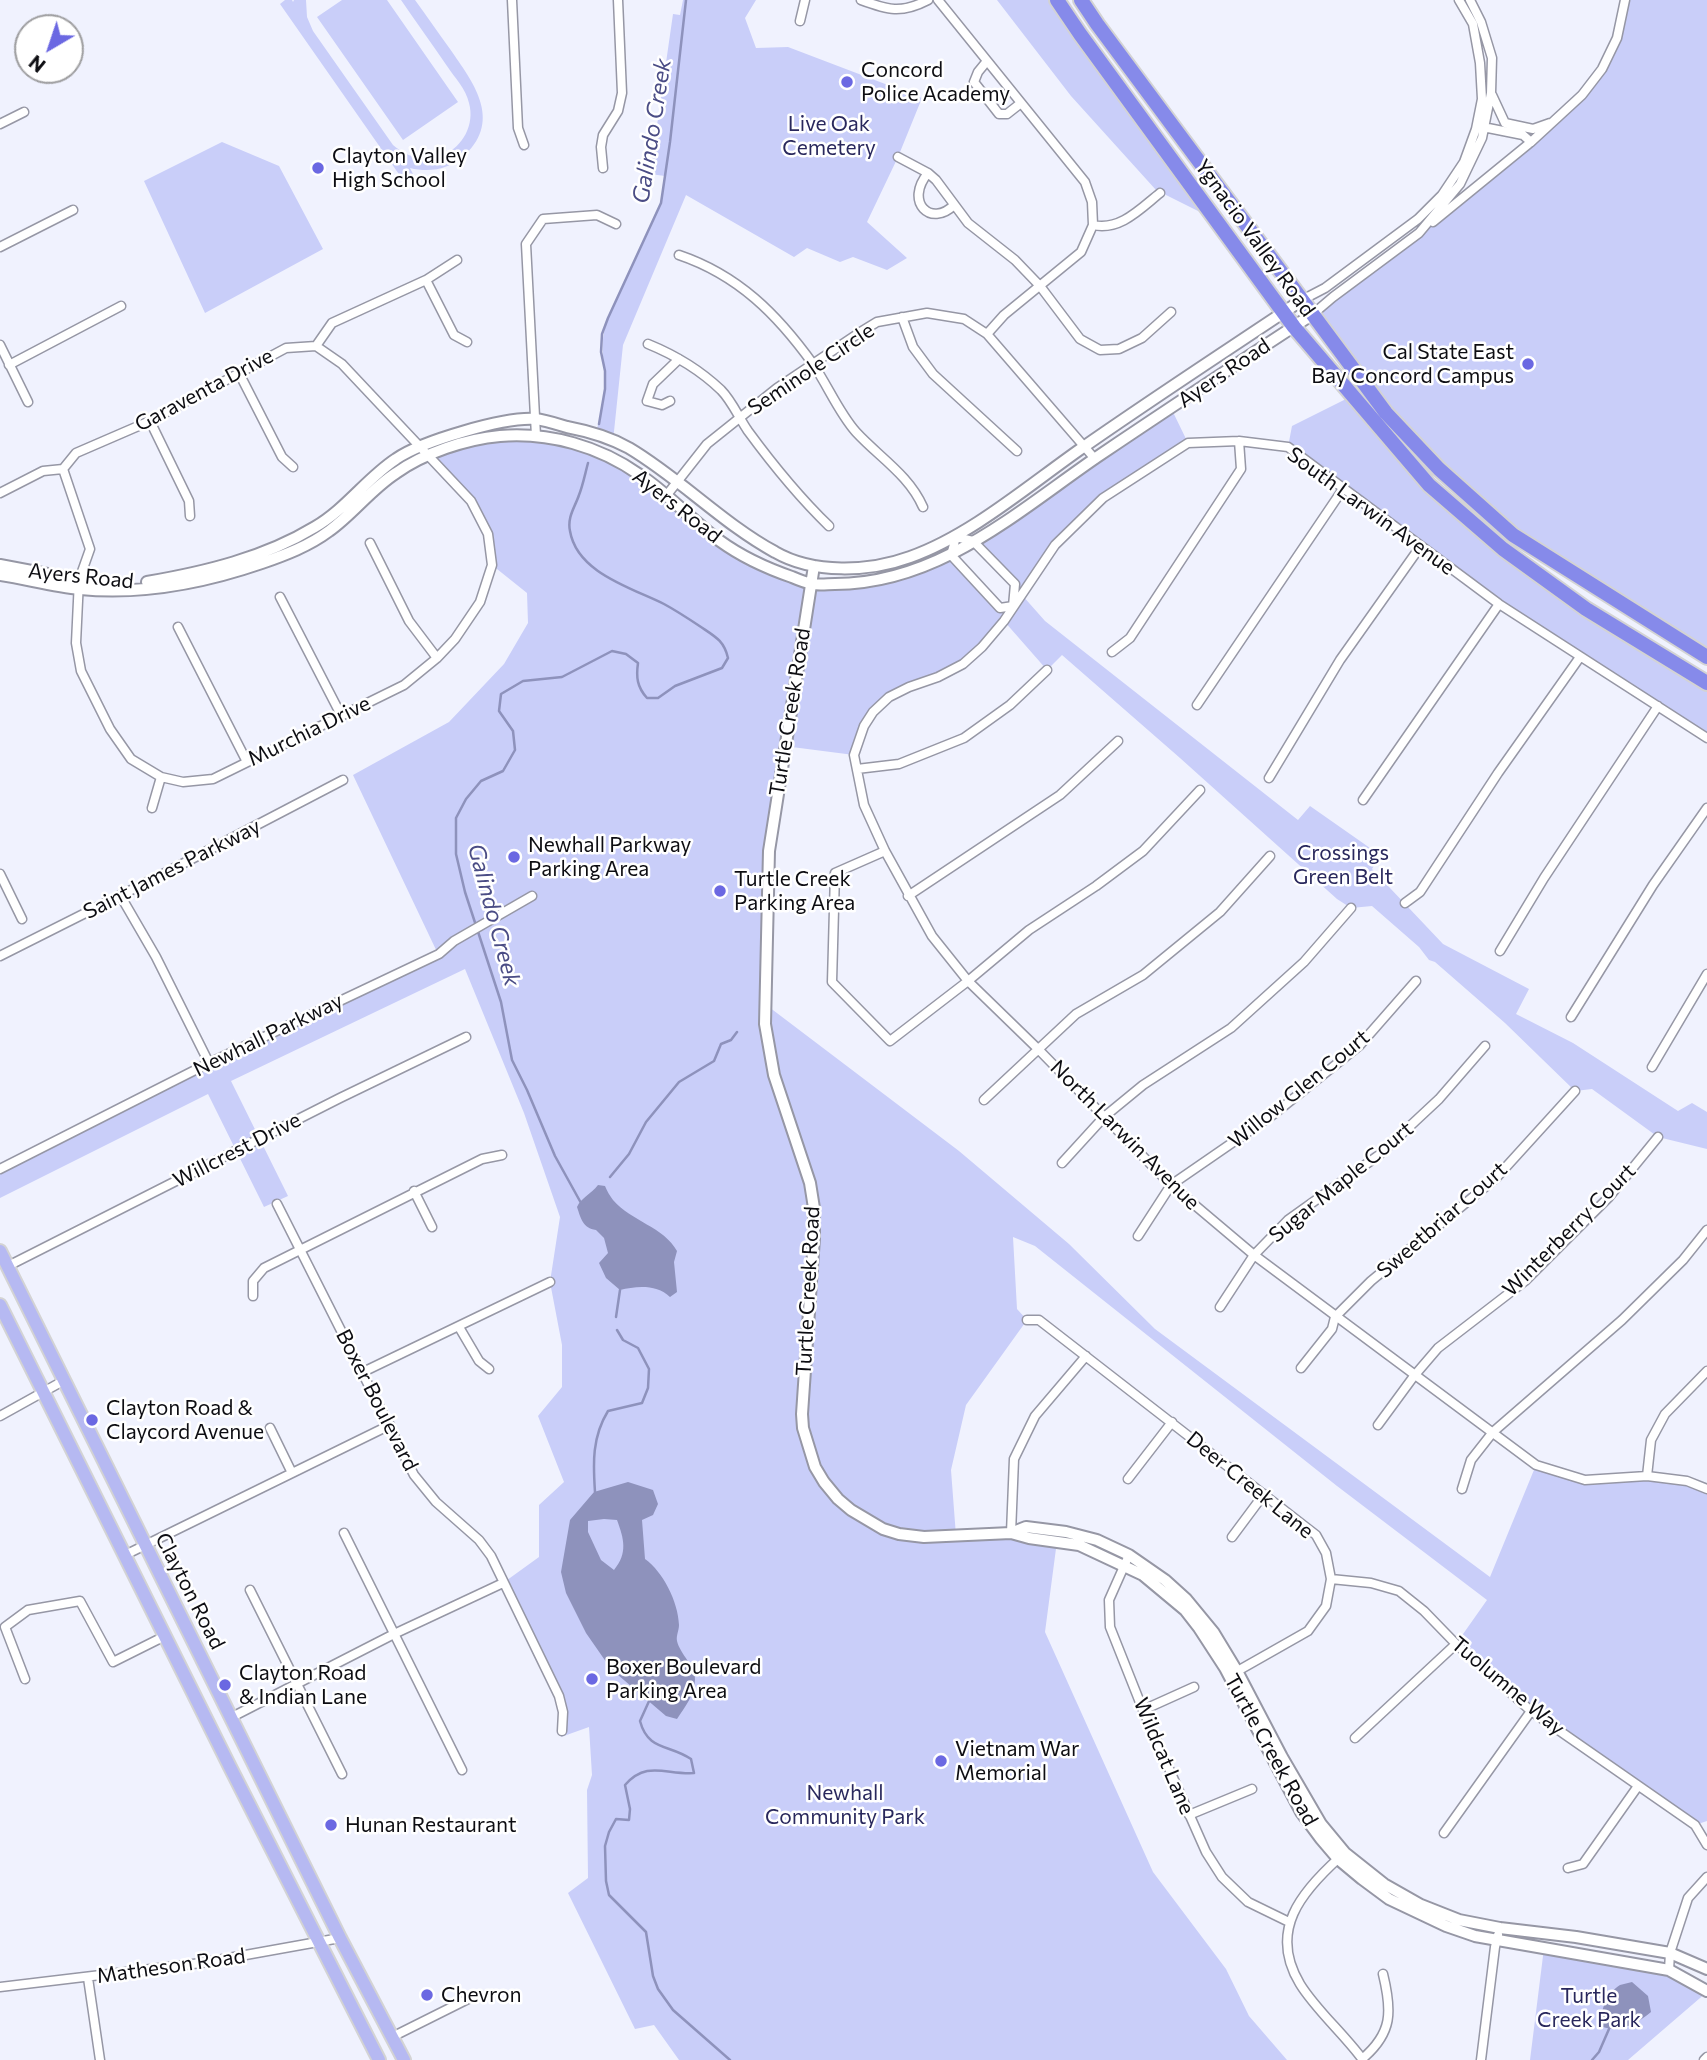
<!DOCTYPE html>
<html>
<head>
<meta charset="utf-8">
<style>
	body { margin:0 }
	#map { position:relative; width:1707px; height:2060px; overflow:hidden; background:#f0f2fe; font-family:Commissioner,sans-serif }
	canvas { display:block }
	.north { position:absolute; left:14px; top:14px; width:70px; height:70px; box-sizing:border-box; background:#fff; border:2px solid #9e9ea0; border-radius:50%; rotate:219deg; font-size:19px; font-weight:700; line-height:28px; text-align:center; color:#0d0d12 }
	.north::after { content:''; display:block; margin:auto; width:24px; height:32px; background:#6b68e2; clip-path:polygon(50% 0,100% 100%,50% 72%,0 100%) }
</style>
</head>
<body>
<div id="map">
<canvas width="1707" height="2060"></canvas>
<div class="north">N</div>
</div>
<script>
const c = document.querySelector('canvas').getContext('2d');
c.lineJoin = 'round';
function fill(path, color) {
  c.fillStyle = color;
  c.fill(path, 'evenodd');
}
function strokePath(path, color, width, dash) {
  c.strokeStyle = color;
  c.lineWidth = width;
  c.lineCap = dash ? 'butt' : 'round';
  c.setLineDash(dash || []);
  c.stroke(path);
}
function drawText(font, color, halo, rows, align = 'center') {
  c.font = font + ' Commissioner,sans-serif';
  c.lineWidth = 5;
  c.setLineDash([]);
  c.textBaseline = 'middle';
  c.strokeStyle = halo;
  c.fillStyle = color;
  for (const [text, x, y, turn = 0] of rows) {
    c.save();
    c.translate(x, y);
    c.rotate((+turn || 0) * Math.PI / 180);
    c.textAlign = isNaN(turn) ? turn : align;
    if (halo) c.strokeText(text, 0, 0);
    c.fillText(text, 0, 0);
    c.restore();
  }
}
const green = new Path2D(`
	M285,0H292L293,2L294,0H306L307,17L313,31L393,145C407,157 425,163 443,155C463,147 475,124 469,103C466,89 455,78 447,66C432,44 416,22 401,0H415C427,16 438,33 450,49C472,81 503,119 465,155C450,169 430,173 410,168L413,174L403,180L280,4Z
	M342,0H387L458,102L403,140L317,17Z
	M683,0H756L745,18L756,48L788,47L922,98L898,157L867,222L907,258L887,270L853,257L840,262L807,248L794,257L686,195L623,345L613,441L595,435C600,419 605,401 605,385C605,357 598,347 608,318L661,203L665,176L650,174L673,14L680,15Z
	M997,0H1057L1214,219L1156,190L1071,96Z
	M1625,0H1707V649L1611,596L1513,535L1439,469L1313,314L1419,233L1582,95L1617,38Z
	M222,142L279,166L323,249L205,313L144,181Z
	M1352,396L1375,424L1503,549L1707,683V738L1499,604L1288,447L1292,426Z
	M1171,408L1188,443L1103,498L1055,545L1022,595L1045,621L1298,820L1310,806L1380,855L1372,869L1443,944L1529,989L1516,1014L1573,1043L1678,1111L1692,1103L1707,1112V1149L1658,1137L1592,1089L1575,1091L1505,1023L1435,962L1429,960L1419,947L1372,906L1351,908L1337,899L1180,758L1062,655L1047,670L1004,621L963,664L909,687L873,712L854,755L784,746L776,796L765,1004L959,1151L1069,1244L1155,1329L1490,1577L1536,1465L1585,1480L1647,1476L1707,1489V1821L1695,1825L1531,1711L1456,1644L1487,1600L1337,1486L1035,1246L1013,1237L1017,1309L1027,1320L966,1405L951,1470L956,1536L1011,1533L1057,1541L1045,1632L1153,1872L1226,1969L1249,2016L1287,2060H679L654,2025L635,2029L568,1893L588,1878L587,1790L592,1775L589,1727L561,1737L563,1712L503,1583L539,1557V1505L564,1482L538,1416L562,1387V1345L550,1282L560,1217L524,1113L465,969L231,1081L288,1196L264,1207L208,1094L0,1198V1169L438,954L353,775L449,722L504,664L528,623L527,593L492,565L488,534L471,501L429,455L463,444L536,436L609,458L717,539L812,584H854L951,555L1000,608L1013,606L1015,584L973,541Z
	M1544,1948L1669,1970L1707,1992L1628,2060H1530Z`);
const water = new Path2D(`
	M598,1185L605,1186C607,1191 610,1196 613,1200C631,1221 664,1227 677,1251L674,1262L677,1292L670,1297C657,1284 636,1286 620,1290L606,1278L599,1263L608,1253L604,1238L596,1230C583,1228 581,1219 577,1207C581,1198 591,1194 598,1185Z
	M628,1482L653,1490L658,1504L653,1515L642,1520L645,1559C663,1572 678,1601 679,1625C679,1630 676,1636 677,1641C680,1654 696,1667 695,1680C694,1696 685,1707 677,1719L666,1716L611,1669L586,1633L566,1593L561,1572L570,1520L594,1492ZM604,1519L617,1520C624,1539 628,1553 614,1570L601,1560L588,1532V1521Z
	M1632,1982L1648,1996L1651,2012C1638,2023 1620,2033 1603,2027C1597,2014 1608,1992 1620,1985C1624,1984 1628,1983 1632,1982Z`);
const stream = new Path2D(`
	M599,424L605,389V371L601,352L602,334L608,318L661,203L670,142L686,0
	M610,1177L629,1154L646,1122L679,1082L714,1061L721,1044L731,1040L737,1032
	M581,1203L555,1156L527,1090L512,1060L501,1002L465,892L456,854V818L466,799L481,781L503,771L515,750L513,731L499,711L501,694L523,681L562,677L612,651L626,654L638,663C636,677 637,687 647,698H658L675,686L722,668L728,658C724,641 716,637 701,627C689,619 677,611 664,604C632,588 577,573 570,531C567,517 575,507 579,495C583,485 585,474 588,463
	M616,1317L620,1290
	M595,1492C593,1463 592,1437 608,1411L642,1403L648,1388L649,1369L638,1348L623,1340L617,1330
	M650,1699L640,1721C648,1751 669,1744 691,1759L694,1773C666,1775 647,1760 625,1785L630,1809L629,1820L616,1819L609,1832L605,1846L606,1881L609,1895L646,1932L653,1976L658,1989L673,2010L730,2060
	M1592,2060L1599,2052L1609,2029`);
const street = new Path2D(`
	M512,0L518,128L524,145
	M861,0C888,10 901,14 928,0
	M938,0L1085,182L1092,202L1093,225L1081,252L1004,315L987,334
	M800,21L805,0
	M987,61L978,72L974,82L999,114H1007L1021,103
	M1492,95L1505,123L1533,129L1550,123
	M0,124L24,112
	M1483,127L1523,135L1531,142
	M898,157L928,173L936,180L968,223L1015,260L1040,286L1080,339L1100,350L1119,349L1142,338L1171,312
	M603,168L601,147L603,135L618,111L622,93L618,0
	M928,173C904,202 931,228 954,205
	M1433,222L1531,142L1582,95L1602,69L1617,38L1625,0
	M1093,225C1120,231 1140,209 1160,193
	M0,247L73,210
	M679,255C738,275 777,314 813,364C828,386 839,413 856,432C879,457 909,475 923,507
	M426,280L454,335L467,342
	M1302,300L1325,288L1418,219L1442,195L1464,162L1476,129L1482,99L1480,63L1473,24L1459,0
	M1313,314L1333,297L1419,233L1460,184L1482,138L1491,93L1492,58L1481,22L1470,0
	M902,317L913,347L933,374L1017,451
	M648,344C675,355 700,370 721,390C732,401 739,418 748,431C773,465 799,497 829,526
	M0,345L28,402
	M316,346L342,364L471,501L488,534L492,565L480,602L455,639L437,658L404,685L213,779L183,782L161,777L131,759L110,729L81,671L76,643L79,580L90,549L63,469L76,453L150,421L286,348Z
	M316,346L332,323L426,280L457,260
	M9,365L121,306
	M239,373L282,457L293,467
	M670,401L662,405L647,401L653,384L679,359
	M150,421L189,501L190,516
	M536,436L526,244L543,219L597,215L616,224
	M0,493L43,471L63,469
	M666,496L707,444L777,388L859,333L877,322L927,313L964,319L987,334L1095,459
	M956,537L973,541L1015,584L1013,606L1000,608L951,555Z
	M370,543L409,621L437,658
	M280,597L341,715
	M178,627L247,762
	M1112,652L1130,638L1241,469L1239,441
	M1197,705L1343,489
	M1707,738L1499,604L1288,447L1239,441L1188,443L1103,498L1055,545L1004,621L982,647L963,664L938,677L909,687L889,697L873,712L864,726L854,755L864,805L885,851L932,936L968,981L1038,1049L1171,1185L1254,1255L1536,1465L1585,1480L1647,1476L1687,1481L1707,1489
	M857,769L899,764L964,738L1010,705L1047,670
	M1269,778L1340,660L1420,547
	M1363,800L1499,604
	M152,808L161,777
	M885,851L835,873L832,982L890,1041L968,981L1029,930L1096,886L1143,851L1200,790
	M0,874L22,919
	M120,895L156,957L209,1063
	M908,896L1060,795L1118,741
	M1405,903L1420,892L1498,773L1580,657
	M1500,951L1544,878L1658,706
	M0,956L163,874L343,780
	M1571,1017L1653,885L1707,808
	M1652,1067L1707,974
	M984,1100L1076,1014L1143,975L1220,912L1270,856
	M1062,1163L1104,1117L1143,1085L1231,1028L1304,962L1351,908
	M0,1169L209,1063L439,954L454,941L532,896
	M414,1191L432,1227
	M277,1204L414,1475L436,1502L479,1540L491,1556L559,1696L563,1712L562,1731
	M1138,1236L1171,1185L1274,1114L1359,1046L1416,981
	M8,1266L340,1098L466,1037
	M253,1296V1281L264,1268L482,1159L502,1155
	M1220,1307L1254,1255L1288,1220L1379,1155L1439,1099L1485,1046
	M1027,1320H1039L1316,1535L1326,1553L1331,1579L1326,1606L1308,1631L1234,1673
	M459,1327L479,1361L489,1369
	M1301,1368L1332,1329L1335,1317L1371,1281L1496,1178L1575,1091
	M363,1372L550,1282
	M0,1416L63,1381
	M1378,1425L1414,1376L1438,1348L1525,1281L1609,1197L1658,1137
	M270,1428L292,1473
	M1647,1476L1651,1440L1665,1414L1707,1371
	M1128,1479L1172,1422
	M1462,1489L1471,1460L1493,1432L1622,1320L1683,1260L1707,1230
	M344,1533L462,1770
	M1011,1533L1014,1459L1035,1416L1086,1356
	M1232,1537L1264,1494
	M125,1555L390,1425
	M1129,1555L1109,1600L1110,1627L1143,1710L1206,1852L1222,1877L1248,1902L1289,1922
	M1331,1579L1371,1583L1399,1591L1424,1611L1456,1644L1531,1711L1695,1825L1707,1845
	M250,1590L342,1774
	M25,1679L5,1627L28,1610L80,1601L113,1662L165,1636
	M1143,1710L1194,1687
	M232,1717L394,1634L503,1583
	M1355,1738L1456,1644
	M1189,1815L1252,1789
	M1444,1833L1531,1711
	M1340,1857C1301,1892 1268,1931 1300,1984C1316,2010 1344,2034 1363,2060
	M1568,1868L1583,1864L1638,1786
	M1669,1970L1670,1953L1688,1898L1707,1877
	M88,1978L100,2060
	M0,1987L201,1963L340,1938
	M392,2037L470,1998
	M1362,2059C1393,2033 1392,2011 1383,1974
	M1481,2060L1495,1947L1498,1935
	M1704,2060L1707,2057`);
const secondary = new Path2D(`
	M0,565L79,580L124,584
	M814,566L769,851L765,1024L774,1075L810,1183L814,1208V1238L802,1414L803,1428L815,1467L824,1482L838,1499L851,1510L883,1529L899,1534L924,1537L1011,1533L1029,1538L1079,1545L1143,1575L1185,1610L1199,1628L1225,1668L1301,1812L1321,1839L1338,1859L1362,1879L1389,1899L1446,1926L1475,1936L1669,1970L1707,1991
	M0,575C27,579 54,587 80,589C142,595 204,583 262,563C285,555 309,546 329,531C353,514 371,489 396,473C424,453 466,439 500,436C549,432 599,446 640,475C669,494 692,521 720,541C742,557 766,568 792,577C799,580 806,583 813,584C820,585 828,584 835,584C938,584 1017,512 1097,457C1168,409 1241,361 1313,314
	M147,582C205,572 264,558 315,527C346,509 367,478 396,459C422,441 504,417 535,419C545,420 557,424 567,427C588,431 611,438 629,448C681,479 722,523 775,552C813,574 869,572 910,557C970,536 1029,485 1082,448C1155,397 1229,349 1302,300
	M1011,1533L1026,1527L1066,1532L1097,1540L1129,1555L1165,1580L1186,1599L1214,1633L1237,1671L1282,1757L1321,1824L1345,1853L1384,1884L1421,1905L1459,1920L1500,1928L1576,1937L1670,1953L1707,1969`);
const primary = new Path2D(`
	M0,1251L340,1938L404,2060
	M0,1305L230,1767L379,2060`);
const highway = new Path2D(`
	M1057,0L1080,34L1294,327L1429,485L1503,549L1586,609L1707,683
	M1081,0L1097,24L1386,413L1439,469L1513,535L1707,657`);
const markers = [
	[847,82,7,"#6b68e2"],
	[318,168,7,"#6b68e2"],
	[1528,364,7,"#6b68e2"],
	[514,857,7,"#6b68e2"],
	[720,891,7,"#6b68e2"],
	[92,1420,7,"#6b68e2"],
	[592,1679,7,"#6b68e2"],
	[225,1685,7,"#6b68e2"],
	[941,1761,7,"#6b68e2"],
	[331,1825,7,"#6b68e2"],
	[427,1995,7,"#6b68e2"]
];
const poiNames = [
	["Concord",861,70],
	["Police Academy",861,94],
	["Clayton Valley",332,156],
	["High School",332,180],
	["Cal State East",1514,352,"right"],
	["Bay Concord Campus",1514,376,"right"],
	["Newhall Parkway",528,845],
	["Parking Area",528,869],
	["Turtle Creek",734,879],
	["Parking Area",734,903],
	["Clayton Road &",106,1408],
	["Claycord Avenue",106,1432],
	["Boxer Boulevard",606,1667],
	["Parking Area",606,1691],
	["Clayton Road",239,1673],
	["& Indian Lane",239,1697],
	["Vietnam War",955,1749],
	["Memorial",955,1773],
	["Hunan Restaurant",345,1825],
	["Chevron",441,1995]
];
const parkNames = [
	["Live Oak",829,124],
	["Cemetery",829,148],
	["Crossings",1343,853],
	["Green Belt",1343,877],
	["Newhall",845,1793],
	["Community Park",845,1817],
	["Turtle",1589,1996],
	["Creek Park",1589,2020]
];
const streetNames = [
	["Ygnacio Valley Road",1255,238,54],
	["Seminole Circle",811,369,-34],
	["Ayers Road",1224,373,-34],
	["Garaventa Drive",204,390,-28],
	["Ayers Road",677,506,38],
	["South Larwin Avenue",1371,511,36],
	["Ayers Road",81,576,6],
	["Turtle Creek Road",790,712,-81],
	["Murchia Drive",309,731,-26],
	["Saint James Parkway",172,869,-27],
	["Newhall Parkway",268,1035,-26],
	["Willow Glen Court",1299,1089,-39],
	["North Larwin Avenue",1125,1135,45],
	["Willcrest Drive",237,1150,-27],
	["Sugar Maple Court",1341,1182,-39],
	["Sweetbriar Court",1442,1220,-41],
	["Winterberry Court",1569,1230,-45],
	["Turtle Creek Road",808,1291,-87],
	["Boxer Boulevard",377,1400,63],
	["Deer Creek Lane",1250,1485,39],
	["Clayton Road",190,1591,63],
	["Tuolumne Way",1508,1686,40],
	["Turtle Creek Road",1271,1750,61],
	["Wildcat Lane",1164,1756,67],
	["Matheson Road",171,1966,-8]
];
const waterNames = [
	["Galindo Creek",652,131,-81],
	["Galindo Creek",494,915,75]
];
fill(green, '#c9cef9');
fill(water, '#8e92bc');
strokePath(stream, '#8e92bc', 2.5);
strokePath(street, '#9697a5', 11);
strokePath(secondary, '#9697a5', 14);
strokePath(primary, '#d3d3d4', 16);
strokePath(highway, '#d3d3d4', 18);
strokePath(street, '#fff', 8);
strokePath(secondary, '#fff', 10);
strokePath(primary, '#b6b9f2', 12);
strokePath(highway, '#868aea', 14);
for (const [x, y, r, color] of markers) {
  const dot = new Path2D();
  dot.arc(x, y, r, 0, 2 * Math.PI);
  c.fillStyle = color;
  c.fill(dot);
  strokePath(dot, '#fff', 2.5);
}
drawText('21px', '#0d0d12', '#fff', poiNames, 'left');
drawText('21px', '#29285d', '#fff', parkNames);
drawText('21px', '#0d0d12', '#fff', streetNames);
drawText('italic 23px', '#4a4c85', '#fff', waterNames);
</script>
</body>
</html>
